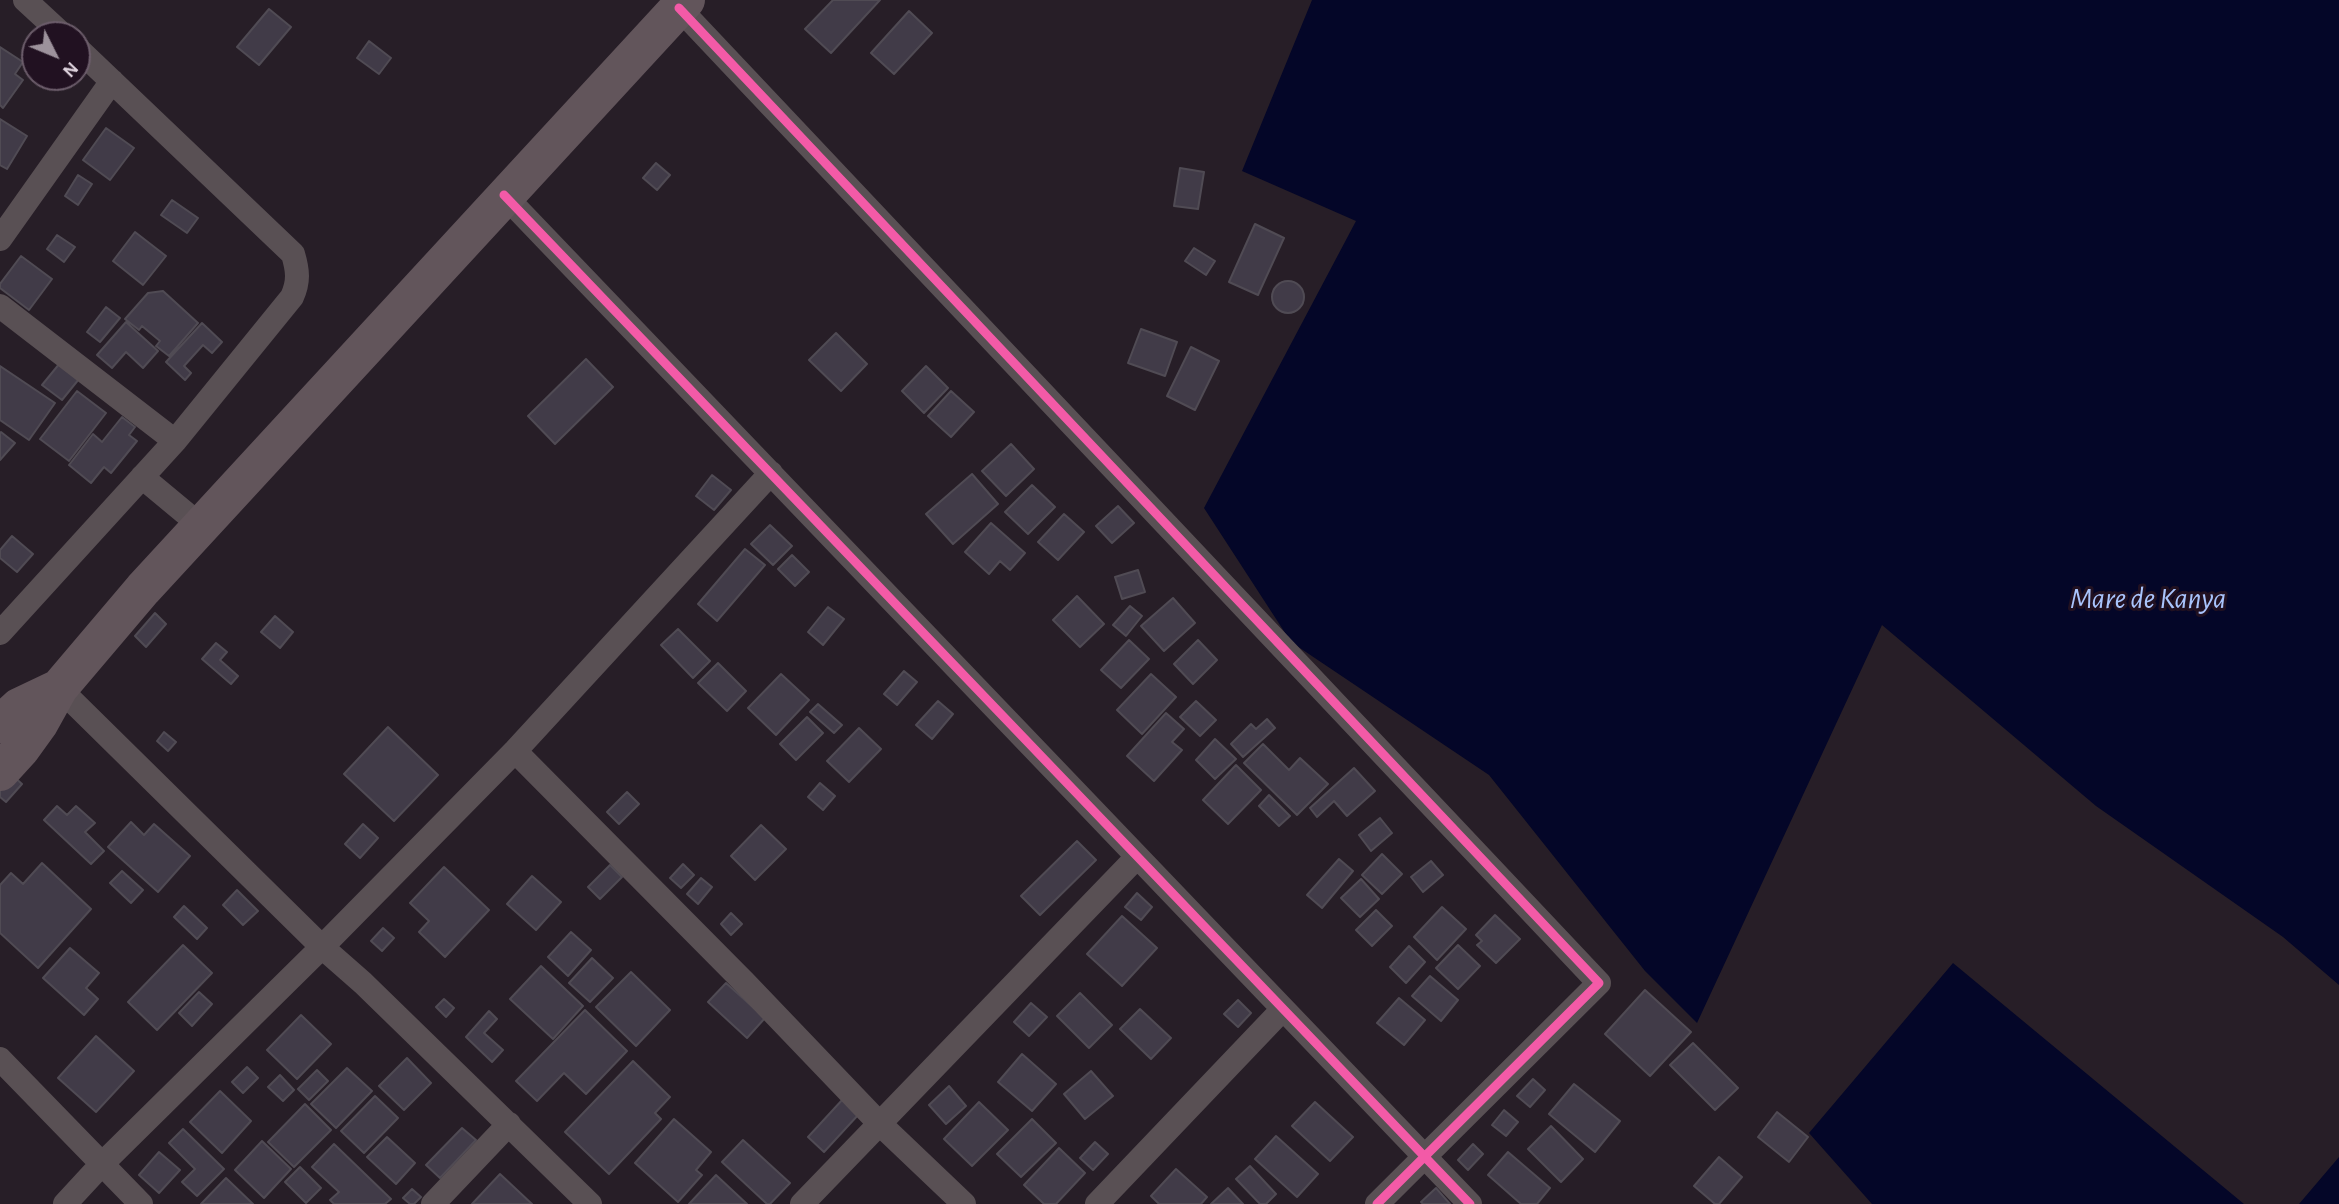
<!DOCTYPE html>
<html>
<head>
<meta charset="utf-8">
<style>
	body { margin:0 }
	#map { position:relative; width:2339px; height:1204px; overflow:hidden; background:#271e27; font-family:"Alegreya Sans",sans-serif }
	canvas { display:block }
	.north { position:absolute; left:21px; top:21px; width:70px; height:70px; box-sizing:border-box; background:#211121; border:2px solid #6c5d6b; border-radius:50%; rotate:133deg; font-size:19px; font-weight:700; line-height:28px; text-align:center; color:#dcd0db }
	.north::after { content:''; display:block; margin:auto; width:24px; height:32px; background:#9d929c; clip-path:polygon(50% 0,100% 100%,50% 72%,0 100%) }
</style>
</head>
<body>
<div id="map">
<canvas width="2339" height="1204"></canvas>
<div class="north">N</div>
</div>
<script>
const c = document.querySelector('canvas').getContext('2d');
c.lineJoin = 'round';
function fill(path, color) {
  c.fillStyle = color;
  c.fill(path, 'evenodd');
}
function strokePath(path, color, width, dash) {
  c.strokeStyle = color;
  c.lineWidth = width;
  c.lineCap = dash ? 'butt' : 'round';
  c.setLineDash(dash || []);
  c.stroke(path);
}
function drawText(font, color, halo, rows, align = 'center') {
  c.font = font + ' "Alegreya Sans",sans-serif';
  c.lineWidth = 6;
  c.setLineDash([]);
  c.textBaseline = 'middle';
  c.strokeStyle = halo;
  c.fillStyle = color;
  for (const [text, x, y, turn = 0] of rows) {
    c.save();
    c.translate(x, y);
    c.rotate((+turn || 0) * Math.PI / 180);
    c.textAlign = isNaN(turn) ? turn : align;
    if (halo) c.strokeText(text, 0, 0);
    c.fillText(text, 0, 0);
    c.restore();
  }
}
const water = new Path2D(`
	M1312,0H2339V985L2283,937L2096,806L1882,625L1697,1023L1645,971L1489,775L1291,642L1204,508L1356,221L1242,171Z
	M1953,963L2244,1204H1872L1809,1133Z
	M2339,1157V1204H2299Z`);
const building = new Path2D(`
	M833,0H880L831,53L805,29Z
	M269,9L291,27L259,65L237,47Z
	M909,11L932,33L894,74L871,53Z
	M369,41L391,58L379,74L357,58Z
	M0,47L23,62L15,74L23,80L3,108L0,105Z
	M0,119L27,136L7,169L0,165Z
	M106,128L134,148L110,180L83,160Z
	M656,163L670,175L657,190L643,178Z
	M1180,168L1204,172L1198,209L1174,206Z
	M78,175L92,184L78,205L65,196Z
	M172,200L198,218L187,233L161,215Z
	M1255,224L1284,238L1258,295L1229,282Z
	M135,232L166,256L143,285L113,261Z
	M57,235L75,247L64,262L47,249Z
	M1194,248L1215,261L1206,275L1185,261Z
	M21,256L52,279L29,310L0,288V284Z
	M1272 297a16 16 0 1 1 32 0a16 16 0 1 1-32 0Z
	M163,291L198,323L169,356L156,346L160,341L142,326L139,330L125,319L148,293Z
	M106,307L120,318L100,342L87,332Z
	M126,322L158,351L143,368L126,352L112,368L97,355Z
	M202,323L222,342L212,353L203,345L184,366L191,373L185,380L166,362Z
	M1141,329L1177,342L1165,376L1128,363Z
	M836,333L867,364L841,391L809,360Z
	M1191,347L1219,361L1195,410L1167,396Z
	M586,359L613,387L555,444L528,416Z
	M60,363L79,379L62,400L42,385Z
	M0,366L55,403L29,440L0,420Z
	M926,366L948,388L924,413L902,391Z
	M77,391L106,413L69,461L40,439Z
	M951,391L974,412L951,437L928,416Z
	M122,417L135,427L129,435L137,441L111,473L104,467L91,483L69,465L93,434L102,442Z
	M1,432L15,443L0,460V433Z
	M1011,444L1034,469L1006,496L982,471Z
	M972,474L998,504L953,544L926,514Z
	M712,475L731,490L714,510L696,496Z
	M1032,485L1055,507L1028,534L1005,512Z
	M1118,506L1134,523L1112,543L1096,526Z
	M1064,514L1084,532L1058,560L1038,542Z
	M991,523L1025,553L1010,570L1000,561L989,574L965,552Z
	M770,525L792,546L773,565L751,544Z
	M12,536L33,554L17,572L0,558V550Z
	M745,549L765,565L717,621L698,604Z
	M792,555L809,572L795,586L778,569Z
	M1138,570L1145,592L1122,599L1115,577Z
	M1077,596L1104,624L1080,647L1053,620Z
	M1173,598L1195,623L1164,651L1141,626Z
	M1130,606L1142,616L1126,636L1113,625Z
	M828,607L844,619L823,645L808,632Z
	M155,613L166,624L146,647L135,636Z
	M275,616L293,632L280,648L261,632Z
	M678,629L710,661L693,678L661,645Z
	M1129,640L1149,659L1121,688L1101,670Z
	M1198,640L1217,660L1193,684L1174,664Z
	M216,643L227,652L220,660L238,676L231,684L202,659Z
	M718,663L746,691L727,711L698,683Z
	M904,671L917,682L897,705L884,694Z
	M781,674L809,700L776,735L748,708Z
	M1151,674L1176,697L1142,734L1117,710Z
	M938,701L953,714L932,739L916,725Z
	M1196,701L1216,720L1200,736L1180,717Z
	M818,704L842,725L834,733L810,712Z
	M1166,713L1184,729L1172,742L1182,750L1154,781L1127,756Z
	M807,717L823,733L796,760L780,744Z
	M1267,719L1275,728L1243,757L1231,744L1251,724L1256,729Z
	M388,727L438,775L394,821L344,774Z
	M859,728L881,749L849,782L827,761Z
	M164,732L176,742L168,751L157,741Z
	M1215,739L1236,759L1215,779L1196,760Z
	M1263,744L1289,770L1300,758L1328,784L1297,815L1244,763Z
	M1236,765L1261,790L1228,824L1203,800Z
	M1354,768L1375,791L1347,816L1334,801L1317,817L1310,808Z
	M11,774L22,784L6,802L0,797V786Z
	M820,783L835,796L823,810L808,797Z
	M627,792L639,804L619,824L607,812Z
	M1269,795L1290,816L1279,826L1259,806Z
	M57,806L67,815L76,806L95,823L85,832L104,851L91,864L44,820Z
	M1380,818L1392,833L1371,851L1359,835Z
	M131,822L144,835L154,824L190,856L158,892L108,847Z
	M363,824L378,838L360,858L345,844Z
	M761,825L786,849L755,880L731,856Z
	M1077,841L1096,860L1040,915L1021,896Z
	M1382,854L1402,874L1382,894L1362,875Z
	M1339,859L1353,871L1322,908L1307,895Z
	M1431,861L1443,875L1423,892L1411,877Z
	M42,863L91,909L38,968L0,933V885L11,873L23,884Z
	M683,864L694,875L681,888L670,878Z
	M610,865L622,877L600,899L588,887Z
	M444,867L489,910L445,957L419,932L429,921L410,903Z
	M122,871L143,890L131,903L110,883Z
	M532,876L561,902L536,930L507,904Z
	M701,878L712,887L698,904L687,894Z
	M1361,879L1379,899L1360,917L1341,898Z
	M237,890L258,911L243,925L223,905Z
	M1137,893L1152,907L1141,920L1125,907Z
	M184,906L207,928L197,939L174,917Z
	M1442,907L1466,929L1437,960L1414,937Z
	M1376,910L1392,926L1372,946L1356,930Z
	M731,913L742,924L731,935L721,924Z
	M1495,915L1520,939L1496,963L1477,945L1482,941L1476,935Z
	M1122,916L1157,948L1122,986L1087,954Z
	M383,928L394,938L382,951L371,941Z
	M571,932L591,950L568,976L548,957Z
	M183,945L212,973L157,1030L128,1002Z
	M1458,945L1480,966L1458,989L1436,968Z
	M1409,946L1425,962L1406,983L1390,967Z
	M70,948L99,973L86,988L98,999L84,1015L43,978Z
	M592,958L613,978L590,1002L569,983Z
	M541,966L583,1006L553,1039L510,999Z
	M631,972L670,1010L636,1046L596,1007Z
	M1430,976L1458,1000L1441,1021L1412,996Z
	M726,983L765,1018L747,1038L708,1002Z
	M1645,990L1691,1032L1650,1076L1605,1034Z
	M199,992L212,1004L192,1026L179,1013Z
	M1080,993L1112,1025L1089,1048L1057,1016Z
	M1399,998L1425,1020L1404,1045L1377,1023Z
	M444,999L454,1008L446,1017L436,1007Z
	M1238,1000L1251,1013L1238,1027L1224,1014Z
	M1031,1003L1047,1017L1029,1036L1014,1022Z
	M1140,1009L1171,1038L1151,1059L1120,1029Z
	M585,1010L627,1051L586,1094L564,1073L537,1101L516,1081Z
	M489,1011L497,1019L484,1033L503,1050L492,1062L466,1037Z
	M301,1015L331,1044L297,1079L267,1050Z
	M96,1036L134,1071L96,1112L58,1078Z
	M1693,1043L1738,1088L1715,1110L1670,1065Z
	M1022,1054L1056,1084L1032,1111L998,1082Z
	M407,1058L431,1083L404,1110L379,1086Z
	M633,1061L670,1097L655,1113L661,1119L609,1174L565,1132Z
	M247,1067L258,1078L243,1093L232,1082Z
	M347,1068L372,1091L336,1128L311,1104Z
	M317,1070L328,1081L309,1100L298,1089Z
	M1091,1071L1113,1096L1085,1119L1064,1094Z
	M280,1075L294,1090L283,1101L268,1087Z
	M1533,1079L1545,1090L1530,1107L1517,1096Z
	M1574,1084L1620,1121L1595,1152L1549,1114Z
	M949,1086L966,1106L946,1124L929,1105Z
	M220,1091L251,1121L222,1153L190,1122Z
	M375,1096L398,1118L364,1153L341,1131Z
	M843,1099L859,1114L824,1152L808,1137Z
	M979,1102L1008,1130L972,1166L944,1139Z
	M1315,1102L1353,1137L1330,1161L1292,1126Z
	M305,1104L331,1130L294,1167L268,1142Z
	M1504,1110L1518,1122L1506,1136L1492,1125Z
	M1777,1112L1808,1137L1789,1162L1758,1137Z
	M674,1119L711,1152L696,1170L702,1175L678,1202L635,1163Z
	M1032,1119L1056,1143L1021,1177L997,1154Z
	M1551,1126L1583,1159L1561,1182L1528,1149Z
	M462,1128L476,1140L440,1178L426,1165Z
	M183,1129L224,1169L197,1196L182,1182L195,1169L169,1143Z
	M1276,1136L1318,1174L1297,1197L1255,1159Z
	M387,1137L415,1163L396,1184L367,1157Z
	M743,1140L790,1183L770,1204H767L722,1162Z
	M262,1141L291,1169L264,1198L235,1170Z
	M1095,1142L1108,1154L1093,1170L1080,1158Z
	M334,1144L391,1199L385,1204H334L330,1200L339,1192L312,1167Z
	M1473,1144L1483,1154L1468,1170L1458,1160Z
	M1059,1148L1085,1173L1056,1204H1044L1024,1185Z
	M159,1152L180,1170L159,1193L139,1175Z
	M1508,1152L1550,1188L1537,1204H1521L1488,1175Z
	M1719,1157L1742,1177L1719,1204H1715L1694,1186Z
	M1250,1166L1276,1194L1266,1204H1260L1236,1179Z
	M300,1167L321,1188L306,1203L285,1182Z
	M1176,1169L1207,1197L1201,1204H1159L1151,1196Z
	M500,1174L532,1204H472Z
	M716,1175L747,1204H689Z
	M226,1178L253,1204H201Z
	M1228,1188L1243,1204H1211Z
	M1436,1188L1450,1204H1423L1421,1202Z
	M412,1189L421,1197L414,1204H410L403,1198Z`);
const street = new Path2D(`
	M25,0L63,35
	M679,8L1599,983L1377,1204
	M77,48L293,254C298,271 299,281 292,297L175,441
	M504,195L1470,1204
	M0,239L112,81
	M0,306L175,441L0,633
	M142,477L201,526
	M59,688L322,947L363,983L590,1204
	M515,751L745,983L880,1124L964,1204
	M0,1059L141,1204
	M65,1204L101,1165L322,947L515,751L771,473
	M433,1204L509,1124
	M802,1204L1137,857
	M1097,1204L1283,1009`);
const highway = new Path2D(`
	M0,724L19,707L59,688
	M0,772L21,749L39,724L59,688L143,589L686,0`);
const cycleway = new Path2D(`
	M679,8L1599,983L1377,1204
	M504,195L1470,1204`);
const waterNames = [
	["Mare de Kanya",2148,599]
];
fill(water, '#040628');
fill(building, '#413b48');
strokePath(building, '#504b54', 2);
strokePath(street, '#595054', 24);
strokePath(highway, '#62555b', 38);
strokePath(cycleway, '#f35aa7', 9);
drawText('italic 30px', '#a9c4fc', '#211121', waterNames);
</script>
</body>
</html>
